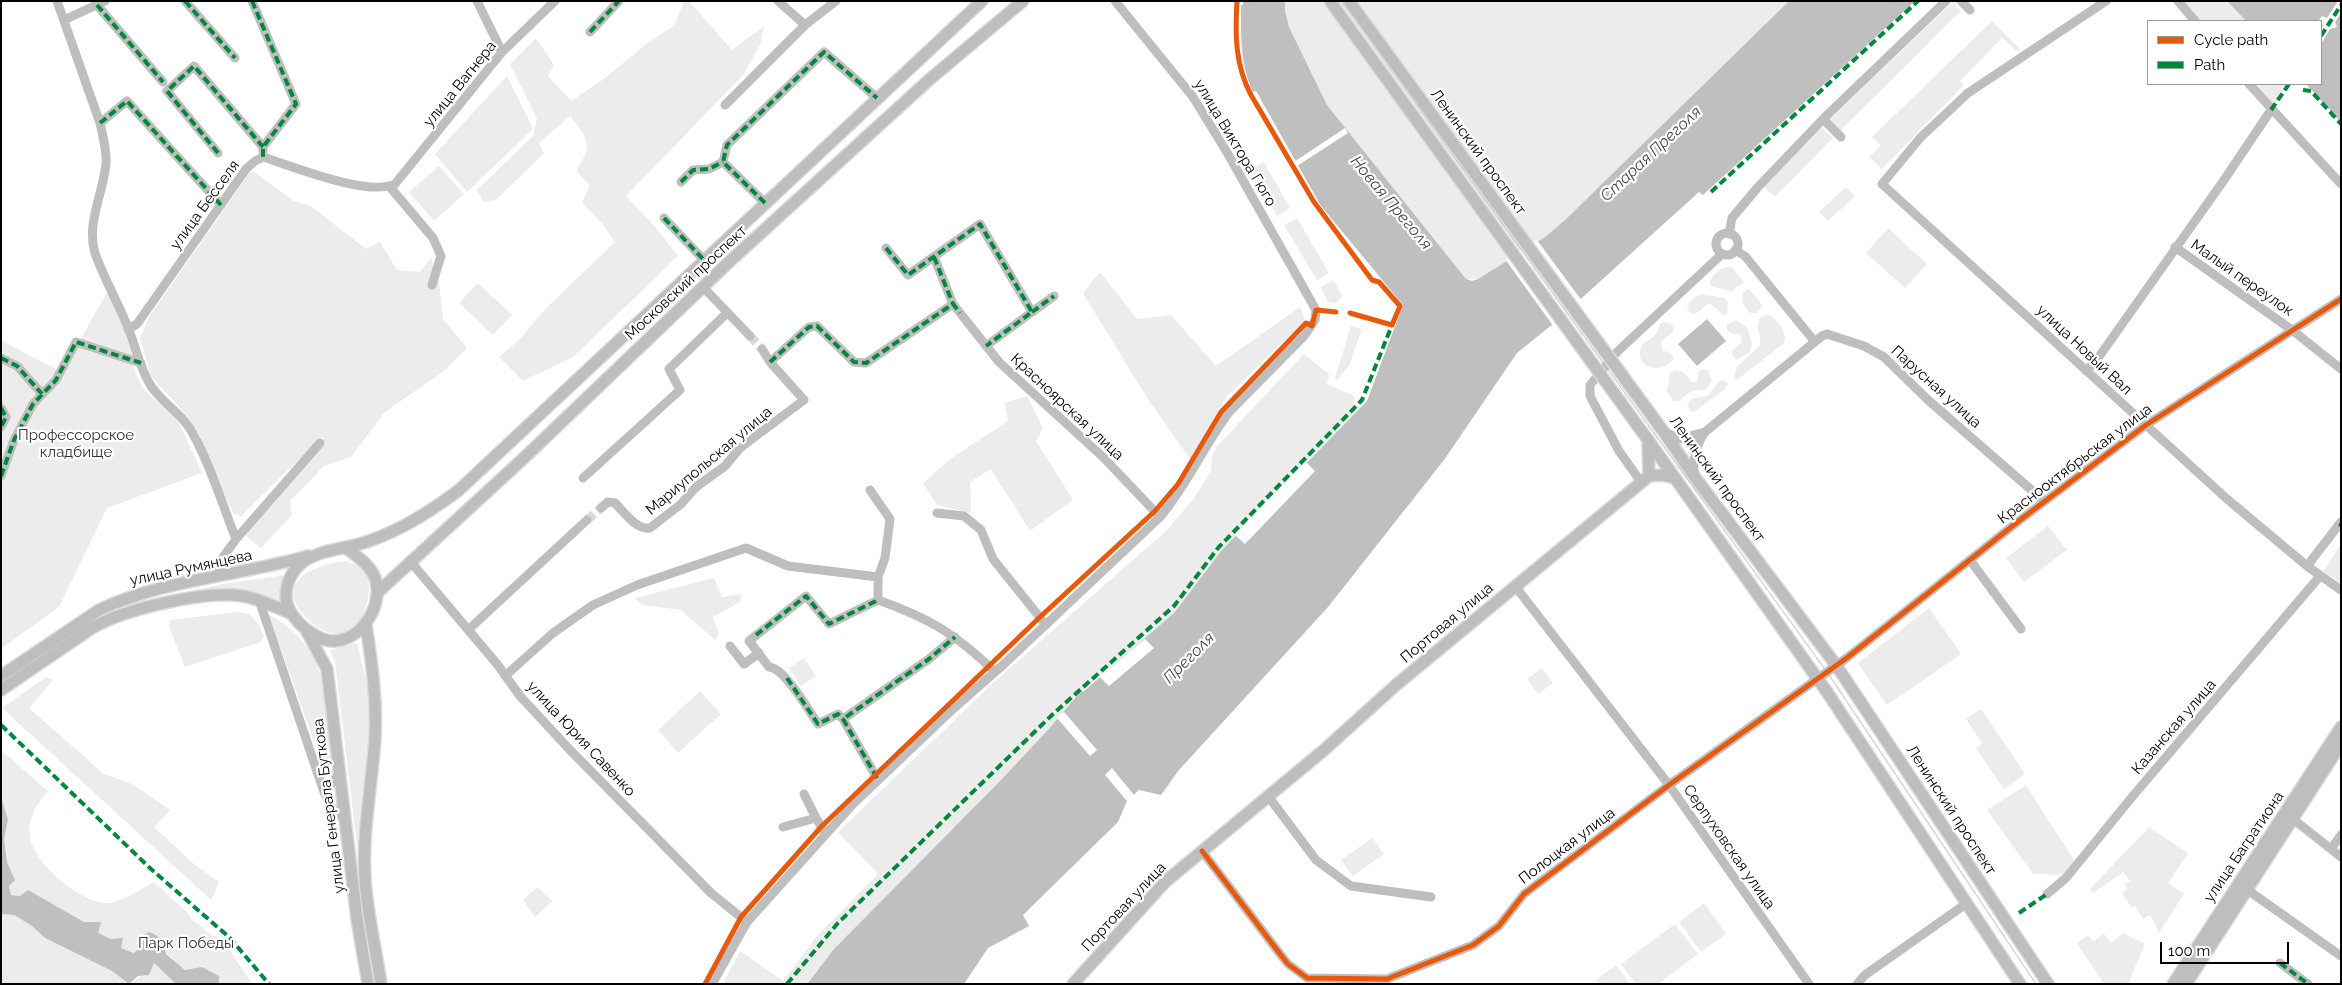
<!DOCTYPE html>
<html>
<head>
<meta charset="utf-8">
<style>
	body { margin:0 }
	#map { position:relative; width:2342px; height:985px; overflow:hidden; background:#fff; font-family:Raleway,sans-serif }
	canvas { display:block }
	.frame { position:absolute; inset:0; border:2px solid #000; pointer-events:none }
	.legend { position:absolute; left:2147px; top:20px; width:175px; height:65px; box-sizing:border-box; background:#fff; border:1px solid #999; margin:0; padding:6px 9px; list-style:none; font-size:15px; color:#000 }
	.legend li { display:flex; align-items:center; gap:10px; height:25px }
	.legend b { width:25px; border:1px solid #999 }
	.scale { position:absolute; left:2160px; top:942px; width:129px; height:22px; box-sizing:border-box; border:2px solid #000; border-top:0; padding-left:6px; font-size:15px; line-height:18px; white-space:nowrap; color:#000; -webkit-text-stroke:4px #fff; paint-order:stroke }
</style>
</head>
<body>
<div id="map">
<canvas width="2342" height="985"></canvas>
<div class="frame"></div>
<ul class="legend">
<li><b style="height:6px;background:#e8590c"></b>Cycle path</li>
<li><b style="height:6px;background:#00873e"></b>Path</li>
</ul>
<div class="scale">100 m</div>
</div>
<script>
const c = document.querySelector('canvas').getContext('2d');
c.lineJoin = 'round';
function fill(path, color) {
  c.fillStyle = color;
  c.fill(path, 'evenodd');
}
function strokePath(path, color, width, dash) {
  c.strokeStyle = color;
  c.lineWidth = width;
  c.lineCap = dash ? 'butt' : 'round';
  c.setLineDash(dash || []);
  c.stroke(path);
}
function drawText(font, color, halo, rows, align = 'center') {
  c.font = font + ' Raleway,sans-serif';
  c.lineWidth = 4.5;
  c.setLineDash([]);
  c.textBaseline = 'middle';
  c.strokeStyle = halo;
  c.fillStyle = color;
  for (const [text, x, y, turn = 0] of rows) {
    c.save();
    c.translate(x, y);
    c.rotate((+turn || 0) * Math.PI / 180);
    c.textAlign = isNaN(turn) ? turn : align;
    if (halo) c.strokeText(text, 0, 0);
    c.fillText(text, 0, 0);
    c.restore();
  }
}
const green = new Path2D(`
	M680,1H689L732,50L764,26L760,45L744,74L626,196L656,228L678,256L573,357L523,381L499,357L519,340L546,308L615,242L604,226L582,202L590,186L577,171C578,164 584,160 586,153C590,138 579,127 570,116L539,143L544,153L496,200L484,202L477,190L533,136L537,119L510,64L536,38L554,65L548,76L571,101L605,78L649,42L674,26L683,4Z
	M1285,1H1789L1564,221L1545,237L1478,279H1466L1327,105L1289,27L1285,11Z
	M2178,1H2227L2246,21H2195Z
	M1953,2L1961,11L1841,130L1830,119Z
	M1992,21L2020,49L2016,51L2002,38L1960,81L1964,85L1882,169L1869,157L1881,145L1872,137Z
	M507,76L533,129L467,192L435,154Z
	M2249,84H2289L2271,110Z
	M1821,127L1833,138L1775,197L1763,186Z
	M1264,162L1290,208L1277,216L1250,170Z
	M439,166L464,194L434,221L409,192Z
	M250,172H254L294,201L311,206L366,249L380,242L397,270L420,272L431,258L439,282L443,319L467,348L444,371L385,412L351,457L324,466L290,501L292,515L261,548L246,536L257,517L300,472L324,438L322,437L240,517L238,514L234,515L205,453L200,436L186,415L151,376L140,338L149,317Z
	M1846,187L1855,196L1828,221L1819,212Z
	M1297,218L1329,273L1317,280L1284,225Z
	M1888,228L1927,264L1905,288L1866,253Z
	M1725,267H1732L1744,282L1732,291L1713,287L1709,283L1714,274Z
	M1100,272L1137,319L1171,315L1216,366L1300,307L1305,321L1227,396L1190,459L1147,398L1083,293Z
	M1333,280L1342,296L1336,303L1328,302L1321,287Z
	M478,283L512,315L493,335L459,303Z
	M109,289L135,358L80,340Z
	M1749,289L1763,306L1757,313H1750C1744,306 1741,301 1743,292Z
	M1701,294L1724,298L1728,303L1727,315H1723L1710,303C1703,306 1701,313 1693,314L1689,312L1687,306L1694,298Z
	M1765,315H1771C1778,323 1788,331 1784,343L1737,380L1734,379L1736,368L1760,345V335L1757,327L1759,319Z
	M1736,320L1747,327L1752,345L1749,353L1737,360L1732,356V351L1742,342L1740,334H1733L1727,330L1726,325Z
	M1665,322L1673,326V332L1661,341L1662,350L1670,353L1674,358C1666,373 1637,371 1640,351C1641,341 1650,341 1655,335C1658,332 1659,327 1660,324Z
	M1351,326L1362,329L1349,366L1337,380L1335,378Z
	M1,340L63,373L77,346L131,362L143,389L177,419L202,473L107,508L59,607L1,649Z
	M1304,354L1329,374L1327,384L1354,396L1355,403L1361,407L1221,551L1175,612L1082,692L1080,691L1047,731L998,783L833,950L806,984H723L740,951L783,981L817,936L878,874L838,832L992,684L1167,530L1195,497L1211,470L1212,456L1217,446Z
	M1702,369L1708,370L1712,380L1706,390C1694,391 1688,390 1680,401H1673L1667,391L1670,373L1676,370L1683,372L1692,382H1697L1699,371Z
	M1722,380L1728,383L1725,389L1695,411L1691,412L1687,405L1691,399L1708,396L1718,382Z
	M1027,396L1043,428L1036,441L1073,500L1030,531L991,469L970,482L971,513L937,505L923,483L953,457L1008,421L1005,403Z
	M2048,526L2067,550L2024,582L2006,558Z
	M2341,544V583L2323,571Z
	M346,561C355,564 363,567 367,576C370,584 369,595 367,602C359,636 334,644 309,620C271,585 311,564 346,561Z
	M286,575L282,585L281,601L242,590L166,598V596L228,583Z
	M714,578L722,597L742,594L740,602L713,617L719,634L715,640L681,610L642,605L635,598Z
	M1929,608L1961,654L1887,705L1858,663Z
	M237,612L250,614L259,625L264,636L261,642L185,667L169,627L170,620Z
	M268,614C330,647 327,703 333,764L326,774Z
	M357,643C362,666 370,688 370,711C372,758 357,805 358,853L335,662L330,650Z
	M804,658L816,676L801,686L789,668Z
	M1542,668L1553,683L1538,694L1527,679Z
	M46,677L53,680L29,708L104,774L132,784L170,810L154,827L194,864L219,882L211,900L2,708Z
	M700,691L721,714L678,753L658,730Z
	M1981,709L2025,774L2004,789L1976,748L1982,743L1966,719Z
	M1,750L48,791C15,828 30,855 64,883C75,892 94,904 109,903C121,902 143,888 154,882L191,916L190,918L213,936L215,935L230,951L252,984H219V976L185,970L166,953C164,941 161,936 149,932L143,945L135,953L121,948L97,933L100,923L84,922L29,891L20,896L11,895L9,886L15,880L7,862L4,838L8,820L1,797Z
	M2026,785L2075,862L2065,875L2033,874L1987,810Z
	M2149,827L2188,853L2168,883L2184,894L2158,934L2156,925L2150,915L2143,919L2135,906L2131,907L2122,893L2127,889L2125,884L2130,881L2123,872L2093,893L2090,889Z
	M1372,838L1384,854L1353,876L1341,860Z
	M537,887L552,901L535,917L523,900Z
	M1704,903L1726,934L1701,952L1679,922Z
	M1,914L13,915L32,926L45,938L112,971L129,984H1Z
	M1675,924L1698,954L1658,984H1636L1621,964Z
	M2123,933L2145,944L2128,984H2104L2077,943L2088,935L2093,941L2104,934L2111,943Z
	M154,963L176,984H131Z
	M1616,965L1630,984H1599L1596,980Z`);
const water = new Path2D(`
	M1243,1H1285V11L1289,27L1327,105L1466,279L1472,281L1478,279L1545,237L1564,221L1789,1H1915L1703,195L1699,192L1553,324L1517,353L1444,460L1328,607L1179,770L1161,795L1139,790L1127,801L1118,822L1023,915L1029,926L988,948L964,984H807L833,950L998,783L1047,731L1081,691L1083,692L1175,612L1221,551L1367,401L1403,305L1321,206L1256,91L1253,92C1240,64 1241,36 1241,5H1243Z
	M2227,1H2341V122L2306,84H2321V21H2246Z
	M1707,319L1726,341L1697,366L1678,344Z
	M1,797L8,820L4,839L7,862L15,880L9,886L11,895L20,896L28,890L84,922H101L98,933L111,939L123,938L121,948L134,953L143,945V935L149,932C161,936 164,941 166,954L185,970L202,967L219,976V984H176L154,963L149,975L138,976L129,984L112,971L45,938L32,926L14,915L1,914Z`);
const pier = new Path2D(`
	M2338,1H2341V13L2335,22L2337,27L2330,29L2321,44V29L2323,25L2319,20L2322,16L2327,18Z
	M1345,128L1348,133L1297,166L1294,162Z
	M1537,240L1582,301L1554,327L1505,259Z
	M1306,462L1315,471L1245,544L1235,535Z
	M1145,639L1154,648L1109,686L1100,677Z
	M1064,712L1097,750L1090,756L1057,718Z
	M1112,768L1134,795L1127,801L1105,775Z`);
const minorTunnel = new Path2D(`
	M750,336L762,349
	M587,520L601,508`);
const minor = new Path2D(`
	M57,1L100,123C103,136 107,151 106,164C103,194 86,224 95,253C104,279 119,304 129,330C136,348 140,369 151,386C163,404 183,414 193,434C211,466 222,504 236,539
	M185,1L235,58
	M252,1L296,104L263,147V151
	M477,1L502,52
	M778,1L805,25
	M1961,1L1970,10
	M2106,1L1968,93L1921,137L1882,184L2227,499L2307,566L2341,590
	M2178,1L2195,21
	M97,5L163,82
	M64,20L105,1
	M590,32L619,1
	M2249,84L2341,184
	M725,105L805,25L836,1
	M1823,119L1841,137
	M100,123L127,101L221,205
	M218,153L167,91L194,66L263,147
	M681,182L693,170L709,169L723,162
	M390,187L433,238L441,256L432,285
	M765,203L723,162L727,145L824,52L877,98
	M664,218L704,260
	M1716 244a11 11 0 1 1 22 0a11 11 0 1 1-22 0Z
	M1729,234L1732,218L1758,187L1823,119L1946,1
	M2175,247L2292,330L2341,369
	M886,248L908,275L980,224L1032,312L986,346
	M1735,250L1745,256L1815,342
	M934,257L953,304
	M703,287L750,336
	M1032,312L1054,296
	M128,329L137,324L246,169L255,161L263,157C292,166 368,197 395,184L502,52L555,1
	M1,358L17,366L42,394
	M770,362L809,327L817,326L854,362L866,363L953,304L999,362L1103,457L1160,517
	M2086,371L2096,361L2224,180L2271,110
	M1,408L6,417L1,427
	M1665,432L1679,439L1705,432
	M1,476L14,440L33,404L56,380L76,342L141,363
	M1694,476C1693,458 1695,447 1705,432L1822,336L1827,334L1864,346L1884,357L1928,400L2044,501
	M583,478L680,390L669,369L727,313
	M1641,482L1619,451L1590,396V385L1618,351L1722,254
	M870,490L890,519L885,558L878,577V600C929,618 956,634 995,672
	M601,508L608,502L615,503C624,512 636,530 650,528L681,504L696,487L725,466L740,448L804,400L770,362L762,349
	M937,513L964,516L981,530L993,559L1046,625
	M1970,560L2021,629
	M410,561L497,664L520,696L570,750L711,893L747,922
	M2307,566L2341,522
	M219,576V563L236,539L320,443
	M1515,586L1669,785L1809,984
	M259,600L324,792L336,815H345
	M468,630L587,520
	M730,646L744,664L759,653
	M505,676L553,633L593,605L637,585L746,548L788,566L878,577
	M843,719L838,714L818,724C809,711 785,668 769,667L749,641L806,596L829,624L878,600
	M878,780L843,719L929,659L955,637
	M324,792L340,773
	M804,794L816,818
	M1268,796L1316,860L1351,886L1431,897
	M2288,815L2341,857
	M783,827L816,818L826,834
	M2331,849L2341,835
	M1202,851L1277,950L1288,964L1307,978L1387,979L1473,945L1499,926L1524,894L1669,785L1848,657L2020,520L2146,425L2341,299
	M2242,886L2341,956
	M2047,894L2066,878L2132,797L2320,576
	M2280,963L2308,984
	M712,984L747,922L853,804L954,708L1004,664L1160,517C1188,484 1204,445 1230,411L1304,336L1315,320L1316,310L1228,154L1193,97L1115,1
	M1857,984L1865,975L1967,903`);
const major = new Path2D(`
	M1663,431L1694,476L1836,665L2048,984
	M1648,440L1827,692L2020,984
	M1648,442L1649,476
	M346,548C358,557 372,566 376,581C382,607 362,639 335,641C322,642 307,631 299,623C292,615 286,607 286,596C286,582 293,569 304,561C322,549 346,549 366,542C400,531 430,512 459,490L982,1
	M377,593L525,457L729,262L930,79L1023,1
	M366,625C372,663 377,700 375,738C372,785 362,831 365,879C367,913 376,949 381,984
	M307,632L327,669L357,919L368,984
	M1,676L99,610C164,579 239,576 308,556
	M1,690L92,628C124,609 206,590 243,596C260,599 275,607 290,613
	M1073,984L1165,882L1324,750L1396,685L1649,476L1662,475L1675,478
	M2173,984L2341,727
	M2186,984L2341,744`);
const tram = new Path2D(`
	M1341,1L1827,672L2036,984
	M2178,984L2241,885L2298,802L2341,733`);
const majorBridge = new Path2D(`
	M1330,1L1648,440
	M1349,1L1663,431`);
const quiet = new Path2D(`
	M185,1L235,58
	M252,1L296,104L263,147V157
	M97,5L163,82
	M590,32L619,1
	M2321,36L2341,5
	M2303,90L2311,91L2341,124
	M2271,110L2289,84
	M100,123L127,101L221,205
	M218,153L167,91L194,66L263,147
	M681,182L693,170L709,169L723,162
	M1711,192L1918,1
	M765,203L723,162L727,145L824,52L877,98
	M664,218L704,260
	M886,248L908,275L980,224L1032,312L986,346
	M934,257L953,304
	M1032,312L1054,296
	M1,358L17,366L42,394
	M770,362L809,327L817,326L854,362L866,363L953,304L960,313
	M1,408L6,417L1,427
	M1,476L14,440L33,404L56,380L76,342L141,363
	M2339,524L2341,525
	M756,635L806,596L829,624L878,600
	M787,678L818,724L838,714L843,719
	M1,725L151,869L230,938L269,984
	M877,778L843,719L929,659L955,637
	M2019,913L2047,894
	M2280,963L2308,984
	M787,984L837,924L1053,714L1174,606L1218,548L1362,400L1394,320`);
const cycleway = new Path2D(`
	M1237,1C1235,34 1235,65 1251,95L1314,202L1372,280L1379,282L1400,306L1392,325L1350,313
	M1202,851L1277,950L1288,964L1307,978L1387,979L1473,945L1499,926L1524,894L1669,785L1848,657L2020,520L2146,425L2341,299
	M705,984L741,917L821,827L1040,617L1155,511L1178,484L1221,412L1306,323L1312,326L1316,310L1336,312`);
const streetNames = [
	["улица Вагнера",460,84,-51],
	["улица Виктора Гюго",1235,143,59],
	["Ленинский проспект",1478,152,54],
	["улица Бесселя",205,205,-54],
	["Малый переулок",2242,278,35],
	["Московский проспект",686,283,-43],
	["улица Новый Вал",2084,350,43],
	["Парусная улица",1936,387,42],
	["Красноярская улица",1067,407,43],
	["Мариупольская улица",709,461,-40],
	["Краснооктябрьская улица",2075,464,-37],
	["Ленинский проспект",1717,479,54],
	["улица Румянцева",191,568,-12],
	["Портовая улица",1447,623,-40],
	["Казанская улица",2174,727,-49],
	["улица Юрия Савенко",581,739,47],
	["улица Генерала Буткова",329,806,-97],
	["Ленинский проспект",1951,810,57],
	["Полоцкая улица",1567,846,-37],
	["Серпуховская улица",1729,847,55],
	["улица Багратиона",2244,847,-56],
	["Портовая улица",1124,907,-47]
];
const parkNames = [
	["Профессорское",76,435],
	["кладбище",76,452],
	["Парк Победы",186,943]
];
const waterNames = [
	["Старая Преголя",1651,154,-43],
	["Новая Преголя",1391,203,50],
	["Преголя",1189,658,-45]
];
fill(green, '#ececec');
fill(water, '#bfbfbf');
fill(pier, '#fff');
strokePath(minorTunnel, '#d9d9d9', 9, [9, 4.5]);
strokePath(major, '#dbdbdb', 14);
strokePath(minor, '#bebebe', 9);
strokePath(major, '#bebebe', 11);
strokePath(tram, '#bebebe', 1);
strokePath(majorBridge, '#dbdbdb', 14, []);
strokePath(majorBridge, '#bebebe', 11);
strokePath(quiet, '#00873e', 4, [8, 4]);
strokePath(cycleway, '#e8590c', 5);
drawText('15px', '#000', '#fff', streetNames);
drawText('15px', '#333', '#fff', parkNames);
drawText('italic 16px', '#444', '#fff', waterNames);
</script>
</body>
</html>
